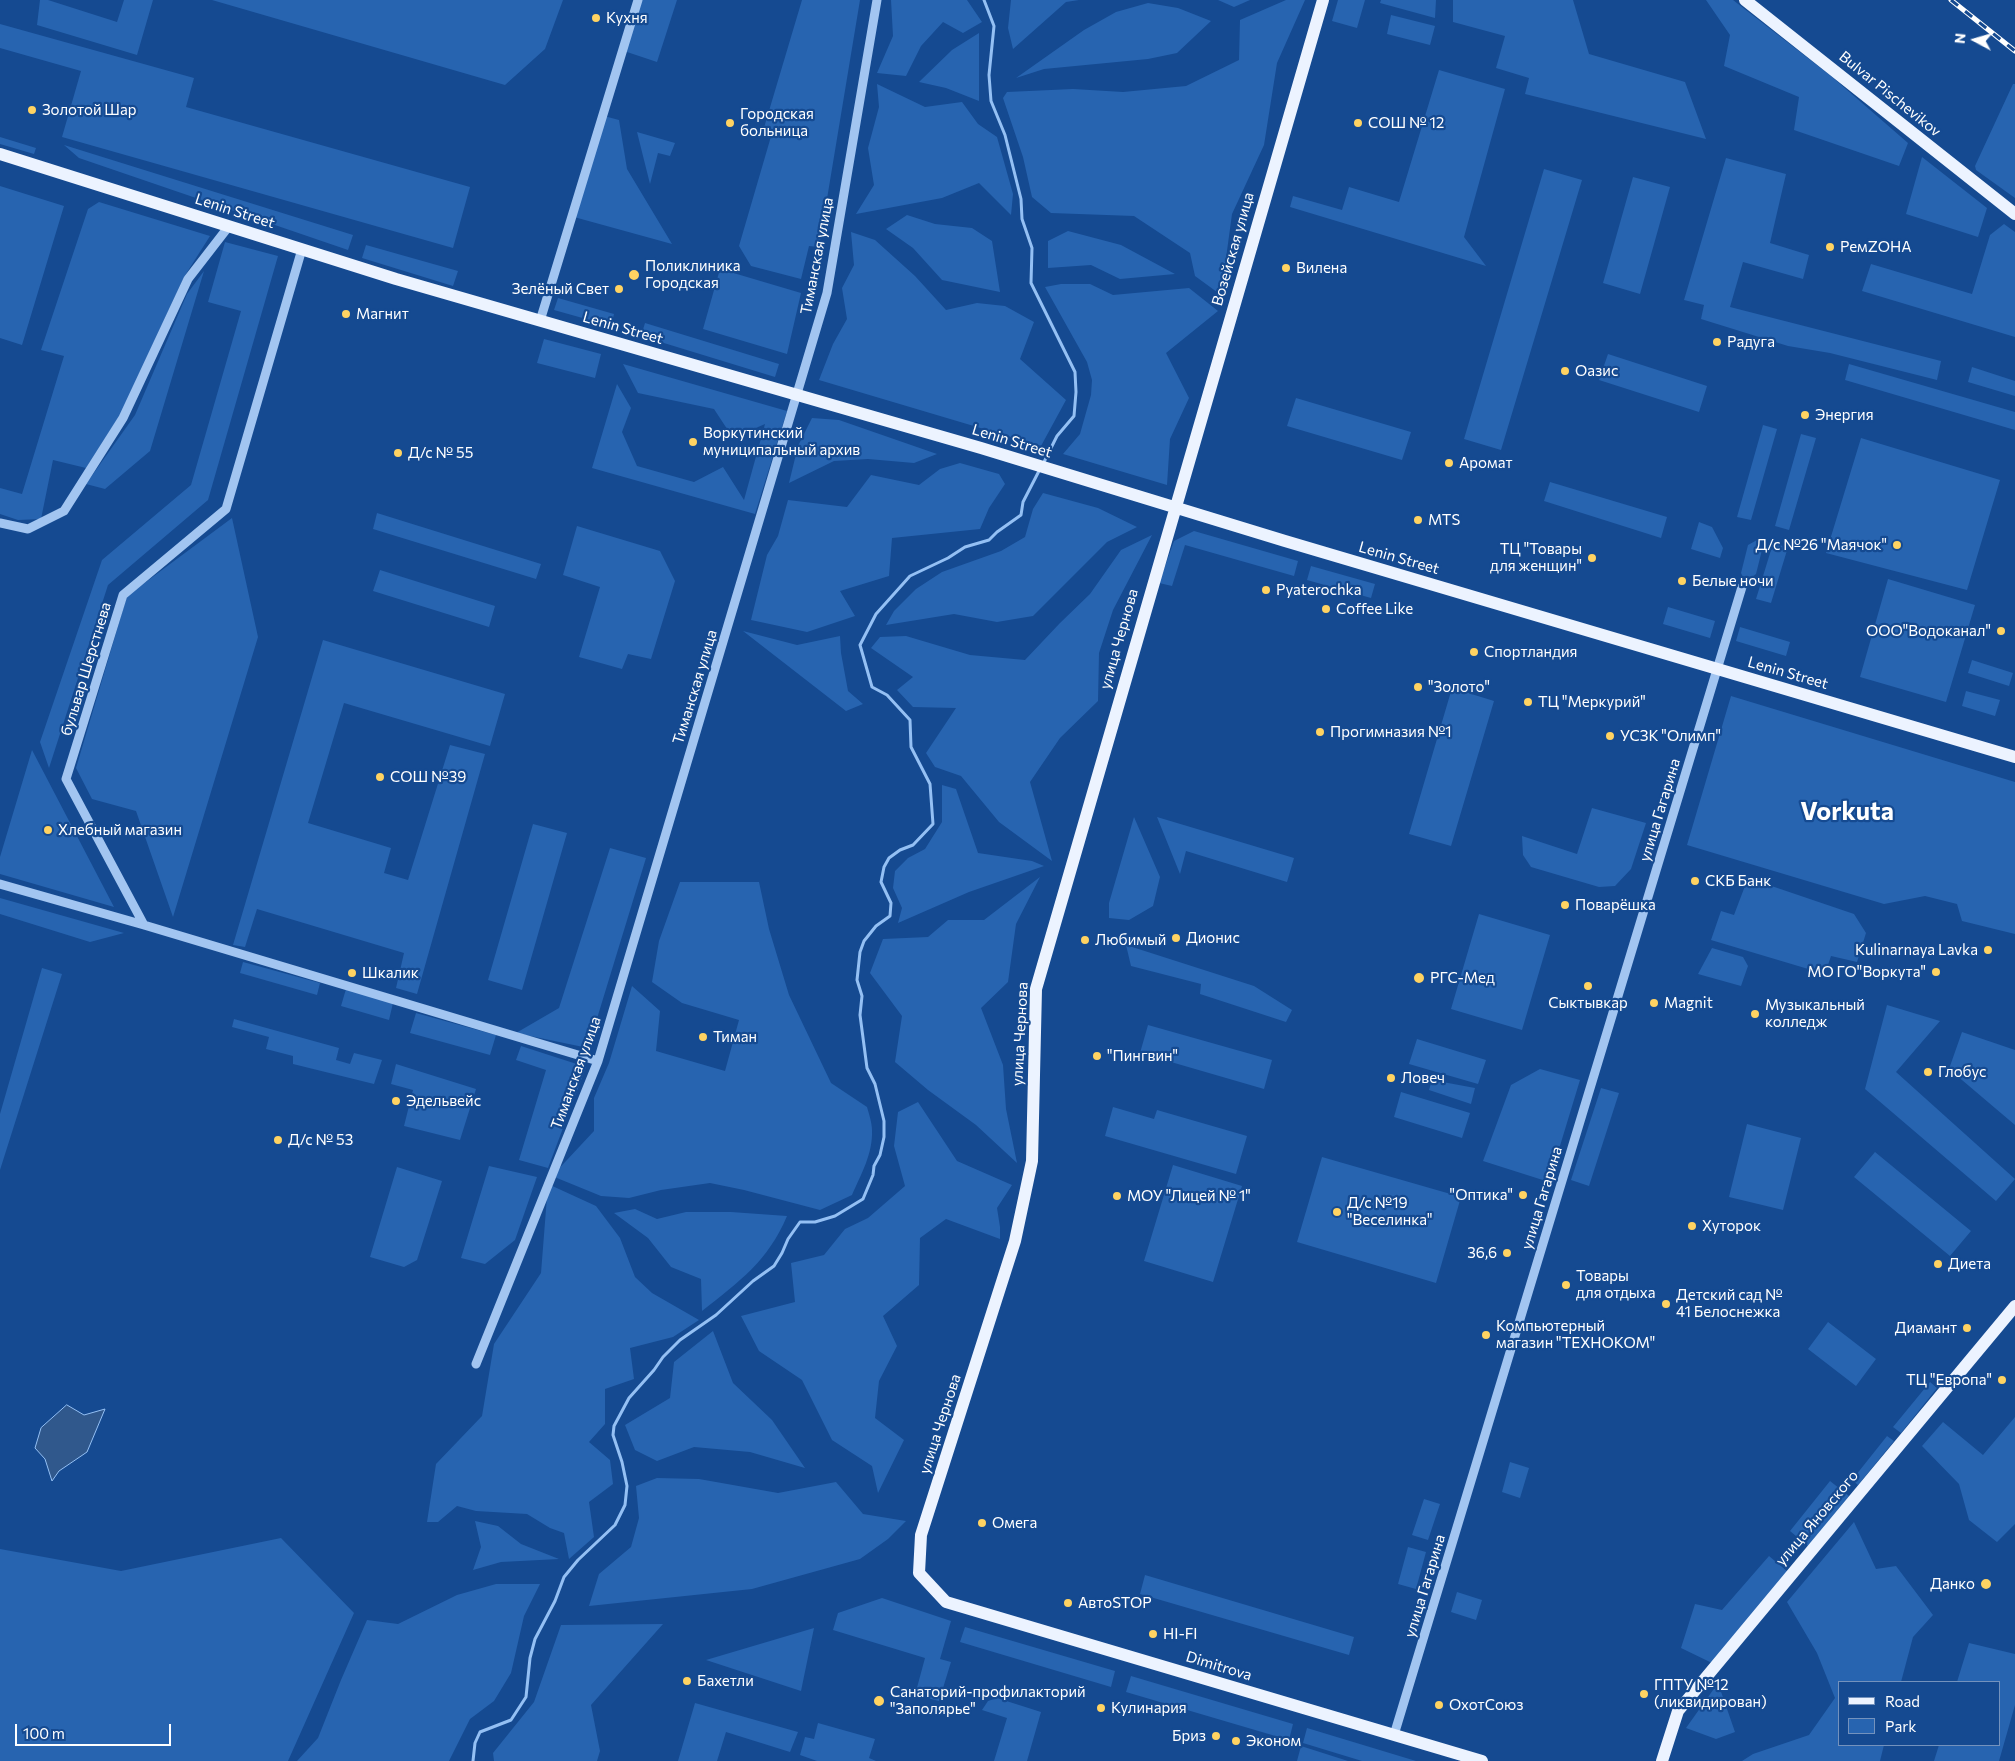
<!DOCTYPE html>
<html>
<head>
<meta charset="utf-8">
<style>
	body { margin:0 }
	#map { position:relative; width:2015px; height:1761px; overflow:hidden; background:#154a91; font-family:Commissioner,sans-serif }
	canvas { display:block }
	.legend { position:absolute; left:1838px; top:1681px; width:162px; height:65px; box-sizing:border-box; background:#154a91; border:1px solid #7392bd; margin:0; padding:6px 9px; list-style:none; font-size:15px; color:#fff }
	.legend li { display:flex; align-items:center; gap:10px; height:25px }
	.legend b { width:25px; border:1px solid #7392bd }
	.north { position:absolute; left:1950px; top:15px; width:50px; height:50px; -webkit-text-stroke:4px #154a91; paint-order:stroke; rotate:276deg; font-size:14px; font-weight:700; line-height:20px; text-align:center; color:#fff }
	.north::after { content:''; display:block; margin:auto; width:18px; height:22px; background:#fff; clip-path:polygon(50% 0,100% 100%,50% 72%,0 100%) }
	.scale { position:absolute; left:15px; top:1724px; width:156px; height:22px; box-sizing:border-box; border:2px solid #fff; border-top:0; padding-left:6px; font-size:15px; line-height:18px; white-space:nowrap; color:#fff; -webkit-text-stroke:4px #154a91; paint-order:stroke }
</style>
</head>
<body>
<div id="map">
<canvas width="2015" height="1761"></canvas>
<ul class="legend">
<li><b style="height:6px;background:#ecf3ff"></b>Road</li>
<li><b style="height:14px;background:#2764b0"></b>Park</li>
</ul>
<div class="north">N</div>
<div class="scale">100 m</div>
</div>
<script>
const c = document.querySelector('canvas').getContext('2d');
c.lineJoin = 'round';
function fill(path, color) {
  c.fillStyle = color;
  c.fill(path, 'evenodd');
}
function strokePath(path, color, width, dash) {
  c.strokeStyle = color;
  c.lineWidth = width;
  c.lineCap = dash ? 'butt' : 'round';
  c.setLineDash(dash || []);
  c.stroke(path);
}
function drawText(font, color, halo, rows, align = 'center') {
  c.font = font + ' Commissioner,sans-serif';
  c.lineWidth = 4.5;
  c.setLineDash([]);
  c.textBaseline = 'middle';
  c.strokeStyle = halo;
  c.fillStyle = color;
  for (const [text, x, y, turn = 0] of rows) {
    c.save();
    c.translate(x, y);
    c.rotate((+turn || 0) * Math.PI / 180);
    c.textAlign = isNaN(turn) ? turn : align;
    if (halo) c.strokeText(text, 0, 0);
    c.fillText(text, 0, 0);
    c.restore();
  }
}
const green = new Path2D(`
	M40,0H48L117,22L124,0H153L137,55L37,25Z
	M212,0H563L545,49L505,85Z
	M640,0H677L657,62L624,51Z
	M802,0H860L819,247L809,246L801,279L751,266L739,246L772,133L763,131Z
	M891,0H967L982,22L963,33L943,22L921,46L906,76L877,73L893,36Z
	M1011,0H1079L1066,2L1013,49L1008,28Z
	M1218,0H1250L1234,7Z
	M1286,0H1305L1277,63L1264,145L1232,214L1221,295L1195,276L1190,253L1134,216L1051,213L1032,197L1023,157L1003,98L1007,92L1073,89L1123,92L1186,86L1239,60L1240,20Z
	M1338,0H1365L1357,28L1332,21Z
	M1381,0H1436L1435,18L1380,3Z
	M1453,0H1573L1589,54L1685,82L1706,139L1525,94L1529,78L1496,68L1505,36L1453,22Z
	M1706,0H1733L1831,76L1908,143L1899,166L1794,130L1799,97L1724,66L1730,35Z
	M1148,3L1178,8L1211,21L1177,53L1148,59L1044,69L1016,78L1084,30L1116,12Z
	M1391,15L1435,26L1430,45L1387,34Z
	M0,24L194,78L186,107L470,187L453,248L62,137L81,71L0,48Z
	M979,33V101L946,88L919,82L952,50Z
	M1439,70L1505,89L1464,237L1486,266L1290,207L1293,196L1342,210L1349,187L1399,202Z
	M877,84L925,107L962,102L978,124L997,137L1013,194L1011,215L979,183L942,198L856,214L874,185L868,148L879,107Z
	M2013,84H2015V198L1976,170L1975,166Z
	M604,116L619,120L627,169L672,244L574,217Z
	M637,132L675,143L670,156L658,153L650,184Z
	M0,137L36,148L34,154L0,144Z
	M64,145L353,235L348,250L79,158Z
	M1922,157L1987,208L1978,237L1906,214Z
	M1726,158L1786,174L1770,243L1809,255L1803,279L1743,262L1730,307L1941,361L1937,380L1830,353L1788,346L1701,319L1704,305L1684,300Z
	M1544,169L1582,180L1501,450L1464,439Z
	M1633,177L1670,187L1640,294L1603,283Z
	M0,186L64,206L22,345L0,338Z
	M99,202L210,236L184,277L120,415L86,468L53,460L41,519L18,520L0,514V488L22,494L64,356L41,350L88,209Z
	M907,215L935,224L972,228L992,241L1000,292L942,280L913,248L886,229Z
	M2004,224L2015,232V337L1862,291L1871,264L1972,294L1990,235Z
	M1068,231L1121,245L1175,274L1120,279L1091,265L1048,268V241Z
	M851,232L875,240L915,276L946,310L977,303L1005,306L1034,322L1020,359L1066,400L1041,446L819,380L833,344L847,319L842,288L854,265Z
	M225,242L278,256L208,500L108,585L49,768L40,742L102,560L191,485L241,311L208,302Z
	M366,245L458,271L453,286L362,258Z
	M720,269L801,293L787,354L703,329Z
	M204,271L150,451L105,489L86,484L135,415L187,294Z
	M1061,284H1090L1113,295L1189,288L1218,311L1166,353L1189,398L1170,439L1167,485L1063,454L1080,434L1091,395L1092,380L1087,362L1045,287Z
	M558,298L614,314L611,326L554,310Z
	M645,323L779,364L775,377L641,336Z
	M544,339L601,354L595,378L537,363Z
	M1608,354L1707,386L1699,412L1599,380Z
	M623,364L787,411L755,514L592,468L617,384L631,408L622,432L637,466L694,482L723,467L744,500L765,424L733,438L714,409L638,393Z
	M1849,364L2015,412V430L1845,380Z
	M1972,367L2015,381V396L1968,382Z
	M1296,398L1411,432L1402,460L1287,426Z
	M812,418L839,420L937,454L914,463L868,459L834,461L789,483L798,446Z
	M1763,425L1777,429L1751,520L1737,517Z
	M1801,434L1816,438L1789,530L1775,526Z
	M1861,438L2000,480L1967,590L1826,553Z
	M960,463L999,474L1005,484L989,508L980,529L892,538L889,576L840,591L855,616L807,632L751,620L767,555L778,536L788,500L847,507L871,475L919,485L940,469Z
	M1550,482L1667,517L1661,538L1544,501Z
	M1043,493L1098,508L1137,527L1107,542L1033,616L997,622L954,614L886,625L894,611L916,589L942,572L1001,551L1025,537L1033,509Z
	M377,513L541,564L536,579L373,529Z
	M232,518L258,637L173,917L136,811L92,799L76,768L127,596Z
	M1699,522L1712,527L1723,548L1720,558L1691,549Z
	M577,526L660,551L675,581L651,659L628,654L622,669L579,657L600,587L563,575Z
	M1194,531L1298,561L1294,576L1185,545L1172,586L1159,583L1174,541Z
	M1152,535L1113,610L1099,653L1098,701L1060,738L1030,782L1052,861L999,822L961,776L935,767L926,753L956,708L913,707L897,690L913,677L871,648L880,637L906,636L970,655L1025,660L1060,623L1090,594L1121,550Z
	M1757,540L1762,550L1756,574L1745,582L1741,573L1748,545Z
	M1779,545L1788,547L1771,603L1756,599L1771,550Z
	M1311,566L1375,584L1371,598L1307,580Z
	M380,570L495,606L489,627L373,591Z
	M1888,579L1975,605L1946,702L1860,677Z
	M1668,607L1715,621L1710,638L1663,624Z
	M1740,627L1790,642L1786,656L1736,641Z
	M743,631L797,645L840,636L841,653L848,691L863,704L846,711Z
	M323,640L505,694L490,746L344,703L308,823L391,848L384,873L408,880L450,745L485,754L417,994L396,988L404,953L257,909L245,947L233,945Z
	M1972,660L2013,673L2009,686L1968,673Z
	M1452,688L1494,701L1451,846L1409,834Z
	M1966,691L2000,700L1995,716L1962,706Z
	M1731,696L2015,782V934L1962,921L1957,904L1925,896L1884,904L1687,845Z
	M32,750L114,907L0,874V857Z
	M942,785L956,789L978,853L1032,861L1044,866L969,892L898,923L902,908L893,888L895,871L908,858L925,849L942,822Z
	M1592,808L1646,823L1631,869L1615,886L1599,887L1531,867L1523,855L1522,836L1577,854Z
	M1134,817L1160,877L1153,906L1129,920L1109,918V903Z
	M1157,817L1294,858L1287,882L1186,851L1180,874Z
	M533,824L567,833L522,990L488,980Z
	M610,848L646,858L588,1048L516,1033L559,1008Z
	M1040,877L1016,924L1008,982L981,1008L1003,1065L1006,1109L1017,1163L976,1125L928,1090L895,1062L902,1016L870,973L883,939L928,937L948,920H984Z
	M1748,878L1854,914L1866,933L1857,962L1831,956L1825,974L1711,940L1721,911L1734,915Z
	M680,882H759L769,929L789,995L831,1083L867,1107C869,1114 872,1123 872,1130C873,1154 861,1174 852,1195L820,1210L744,1190L710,1183L661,1190L629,1198L601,1196L552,1176L594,1131V1098L609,1063L632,986L660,1011L656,1051L725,1071L739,1020L682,1003L652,982L659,941Z
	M0,898L124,933L90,942L0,914Z
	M1479,914L1550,935L1522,1030L1451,1009Z
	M1126,945L1254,986L1292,1010L1286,1022L1200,994L1201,984L1131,966Z
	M1712,948L1743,957L1748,966L1741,986L1698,974Z
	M243,962L320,983L317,995L240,973Z
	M42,968L62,974L0,1170V1114Z
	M346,989L393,1003L389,1020L341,1006Z
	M1887,1005L1940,1021L1896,1072L2015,1179L1996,1201L1865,1089Z
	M416,1013L496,1035L490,1055L410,1033Z
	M234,1019L339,1048L336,1060L350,1064L354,1053L382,1060L374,1084L293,1064V1056L266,1049L269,1037L232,1027Z
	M1148,1025L1272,1060L1264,1089L1140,1053Z
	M1962,1032L2015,1050V1125L1949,1069Z
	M1417,1039L1486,1060L1478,1084L1409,1064Z
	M521,1046L586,1067L548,1168L519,1160L546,1070L516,1060Z
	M396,1064L476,1089L460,1140L404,1126L413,1090L391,1084Z
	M1540,1069L1580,1080L1549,1182L1483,1161L1511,1085Z
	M1432,1080L1475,1088L1471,1104L1429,1090Z
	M1601,1088L1619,1093L1589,1186L1571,1180Z
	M1401,1092L1470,1113L1462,1138L1394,1117Z
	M918,1102L957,1161L1012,1185L997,1208L1000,1227V1239L946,1219L920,1238L919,1285L883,1316L897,1346L879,1381L875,1418L904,1440L878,1493L872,1466L832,1440L802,1380L759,1351L741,1316L795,1302L791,1263L824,1255L845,1229L868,1218L905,1186L894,1146L898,1112Z
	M1113,1107L1154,1119L1157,1110L1247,1136L1236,1174L1105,1136Z
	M1747,1124L1801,1138L1783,1210L1729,1197Z
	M1875,1152L1971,1231L1950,1256L1854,1177Z
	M1322,1157L1461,1197L1436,1283L1297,1242Z
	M1173,1165L1242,1186L1213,1282L1144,1261Z
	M489,1166L537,1177L515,1240L485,1264L461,1258Z
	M397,1167L442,1181L417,1260L404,1267L370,1257Z
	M548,1184L596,1206L620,1238L635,1277L652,1293L699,1320L673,1337L630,1348L634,1379L605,1389V1424L589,1442L610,1460L613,1484L589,1502L594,1537L569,1559L564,1533L550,1528L527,1514L476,1511L457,1506L438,1522H427L436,1464L482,1416L494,1344L541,1273Z
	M635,1209L657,1219L686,1212H731L787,1216C768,1261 740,1281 702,1311L701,1279L671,1267L648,1238L614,1213Z
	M1828,1322L1876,1359L1856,1386L1808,1349Z
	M713,1331L733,1383L772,1420L805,1468L750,1452L694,1447L657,1461L635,1450L625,1425L670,1398L674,1362Z
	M1930,1382L1937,1388L1901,1433L1893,1427Z
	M2015,1417V1524L1997,1542L1969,1520L1959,1484L1922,1446L1943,1422L1983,1455Z
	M1887,1436L1894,1441L1858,1485L1852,1480Z
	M1510,1462L1529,1468L1520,1498L1502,1492Z
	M657,1478L699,1479L778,1493L836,1482L863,1514L906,1521L888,1539L860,1559L752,1589L589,1606L599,1574L631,1547L639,1518L636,1486Z
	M1830,1481L1849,1496L1808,1546L1790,1531Z
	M1424,1499L1440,1504L1428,1540L1412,1535Z
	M475,1521L498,1526L521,1544L559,1559L501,1562L473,1570L481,1547Z
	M1854,1522L1876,1569L1896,1566L1933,1615L1913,1637L1901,1682H1839V1745H1884L1880,1761H1742L1753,1754L1809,1735L1835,1698L1817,1653L1787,1602Z
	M281,1538L354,1613L288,1761H0V1549L121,1571Z
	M1408,1547L1426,1552L1416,1589L1398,1584Z
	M1769,1556L1788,1572L1712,1663L1681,1648L1695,1604L1722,1610Z
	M1145,1575L1354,1637L1349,1655L1140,1594Z
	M496,1584H540L524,1616L511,1673L494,1701L470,1719L449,1761H297L318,1738L341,1680L367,1620L398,1624L457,1595Z
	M1457,1592L1482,1600L1476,1620L1451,1612Z
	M882,1598L951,1621L940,1659L951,1662L939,1701L915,1695L925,1658L833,1630L838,1613Z
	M663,1624L591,1705L600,1751L597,1761H494L493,1753L534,1702L561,1625Z
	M965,1627L1115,1671L1111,1687L960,1642Z
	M814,1628L801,1691L706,1660Z
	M1969,1643L2015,1654V1705L1999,1761H1934L1939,1745H1999V1682H1957Z
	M1131,1676L1293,1724L1289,1740L1126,1692Z
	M1718,1683L1735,1732L1716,1739L1686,1728Z
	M997,1698L1041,1712L1027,1761H994L1007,1718L982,1710L988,1701Z
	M695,1703L798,1732L790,1752L726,1732L717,1761H678Z
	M818,1723L875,1739L869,1758L876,1761H817L800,1755L805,1737L814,1739Z
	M1307,1728L1416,1761H1362L1303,1743Z
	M1301,1746L1348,1761H1297Z`);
const water = new Path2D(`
	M67,1405L84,1415L105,1409L87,1452L59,1471L52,1481L45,1459L35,1448L41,1428Z`);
const stream = new Path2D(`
	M984,0L994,26L989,75L991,101L1005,135L1021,199L1022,219L1032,248L1031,283L1075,372L1076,392L1074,416L1057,436L1043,464
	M473,1761L475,1743L480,1732L511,1720L526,1697L530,1658L535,1639L555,1601L564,1577L578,1560L615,1525L625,1505L627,1486L622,1462L613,1435L614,1426L629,1398L654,1370L663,1357L680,1340L716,1315L753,1281L774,1266L782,1253L788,1239L800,1222H815L835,1216L863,1199L873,1175L874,1166L880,1155L884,1137V1121L875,1084L867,1068L860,1015L862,996L857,980L860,952L864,941L876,926L890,916L891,903L881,882L884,867L889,858L900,850L913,845L933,824L930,784L911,747L910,720L887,695L872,687L860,645L876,614L910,576L948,558L965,547L989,540L997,532L1021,515L1023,502L1040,469`);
const minor = new Path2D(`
	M540,321L638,0
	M0,523L28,529L64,511L123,418L188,279L229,226
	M0,884L144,925L598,1061
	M144,925L66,779L123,595L226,509L302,249
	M476,1364L598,1061L827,293L877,0
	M1394,1735L1742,587`);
const major = new Path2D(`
	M1323,0L1036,989L1032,1161L1015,1241L921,1535L919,1573L946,1602L1482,1761
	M1745,0L2015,214
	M0,154L396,279L981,448L1285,541L2015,757
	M1662,1761L1678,1711L2015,1306`);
const rail = new Path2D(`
	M1951,0L2015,51`);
const markers = [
	[596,18,5,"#ffd362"],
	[32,110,5,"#ffd362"],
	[730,123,5,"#ffd362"],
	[1358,123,5,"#ffd362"],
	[1830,247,5,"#ffd362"],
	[1286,268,5,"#ffd362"],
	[634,275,6,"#ffd362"],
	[619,289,5,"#ffd362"],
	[346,314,5,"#ffd362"],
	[1717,342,5,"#ffd362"],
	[1565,371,5,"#ffd362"],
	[1805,415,5,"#ffd362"],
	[693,442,5,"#ffd362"],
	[398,453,5,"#ffd362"],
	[1449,463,5,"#ffd362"],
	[1418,520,5,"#ffd362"],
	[1897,545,5,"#ffd362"],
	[1592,558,5,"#ffd362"],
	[1682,581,5,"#ffd362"],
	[1266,590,5,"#ffd362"],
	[1326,609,5,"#ffd362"],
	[2001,631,5,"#ffd362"],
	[1474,652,5,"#ffd362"],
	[1418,687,5,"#ffd362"],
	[1528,702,5,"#ffd362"],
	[1320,732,5,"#ffd362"],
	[1610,736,5,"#ffd362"],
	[380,777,5,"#ffd362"],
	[48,830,5,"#ffd362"],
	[1695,881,5,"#ffd362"],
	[1565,905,5,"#ffd362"],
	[1176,938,5,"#ffd362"],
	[1085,940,5,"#ffd362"],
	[1988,950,5,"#ffd362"],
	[1936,972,5,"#ffd362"],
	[352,973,5,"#ffd362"],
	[1419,978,6,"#ffd362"],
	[1588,986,5,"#ffd362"],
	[1654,1003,5,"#ffd362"],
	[1755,1014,5,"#ffd362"],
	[703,1037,5,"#ffd362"],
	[1097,1056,5,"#ffd362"],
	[1928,1072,5,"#ffd362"],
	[1391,1078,5,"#ffd362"],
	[396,1101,5,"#ffd362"],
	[278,1140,5,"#ffd362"],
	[1523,1195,5,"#ffd362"],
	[1117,1196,5,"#ffd362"],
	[1337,1212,5,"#ffd362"],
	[1692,1226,5,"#ffd362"],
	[1507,1253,5,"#ffd362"],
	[1938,1264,5,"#ffd362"],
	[1566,1285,5,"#ffd362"],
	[1666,1304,5,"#ffd362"],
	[1967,1328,5,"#ffd362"],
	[1486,1335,5,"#ffd362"],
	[2002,1380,5,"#ffd362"],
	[982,1523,5,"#ffd362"],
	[1986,1584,6,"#ffd362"],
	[1068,1603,5,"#ffd362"],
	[1153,1634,5,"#ffd362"],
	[687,1681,5,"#ffd362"],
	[1644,1694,5,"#ffd362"],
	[879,1701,6,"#ffd362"],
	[1439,1705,5,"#ffd362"],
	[1101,1708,5,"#ffd362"],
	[1216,1736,5,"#ffd362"],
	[1236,1741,5,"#ffd362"]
];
const poiNames = [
	["Кухня",606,18],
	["Золотой Шар",42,110],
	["Городская",740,114],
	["больница",740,131],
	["СОШ № 12",1368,123],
	["РемZОНА",1840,247],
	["Поликлиника",645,266],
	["Городская",645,283],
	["Вилена",1296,268],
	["Зелёный Свет",609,289,"right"],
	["Магнит",356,314],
	["Радуга",1727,342],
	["Оазис",1575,371],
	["Энергия",1815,415],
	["Воркутинский",703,433],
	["муниципальный архив",703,450],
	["Д/с № 55",408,453],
	["Аромат",1459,463],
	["MTS",1428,520],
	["Д/с №26 \"Маячок\"",1887,545,"right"],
	["ТЦ \"Товары",1582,549,"right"],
	["для женщин\"",1582,566,"right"],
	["Белые ночи",1692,581],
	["Pyaterochka",1276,590],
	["Coffee Like",1336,609],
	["ООО\"Водоканал\"",1991,631,"right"],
	["Спортландия",1484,652],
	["\"Золото\"",1428,687],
	["ТЦ \"Меркурий\"",1538,702],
	["Прогимназия №1",1330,732],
	["УСЗК \"Олимп\"",1620,736],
	["СОШ №39",390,777],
	["Хлебный магазин",58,830],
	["СКБ Банк",1705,881],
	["Поварёшка",1575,905],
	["Дионис",1186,938],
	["Любимый",1095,940],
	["Kulinarnaya Lavka",1978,950,"right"],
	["МО ГО\"Воркута\"",1926,972,"right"],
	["Шкалик",362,973],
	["РГС-Мед",1430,978],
	["Сыктывкар",1588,1003,"center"],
	["Magnit",1664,1003],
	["Музыкальный",1765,1005],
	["колледж",1765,1022],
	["Тиман",713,1037],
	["\"Пингвин\"",1107,1056],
	["Глобус",1938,1072],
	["Ловеч",1401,1078],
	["Эдельвейс",406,1101],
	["Д/с № 53",288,1140],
	["\"Оптика\"",1513,1195,"right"],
	["МОУ \"Лицей № 1\"",1127,1196],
	["Д/с №19",1347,1203],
	["\"Веселинка\"",1347,1220],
	["Хуторок",1702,1226],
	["36,6",1497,1253,"right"],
	["Диета",1948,1264],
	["Товары",1576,1276],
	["для отдыха",1576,1293],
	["Детский сад №",1676,1295],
	["41 Белоснежка",1676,1312],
	["Компьютерный",1496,1326],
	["магазин \"ТЕХНОКОМ\"",1496,1343],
	["Диамант",1957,1328,"right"],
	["ТЦ \"Европа\"",1992,1380,"right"],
	["Омега",992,1523],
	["Данко",1975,1584,"right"],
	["АвтоSTOP",1078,1603],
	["HI-FI",1163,1634],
	["Бахетли",697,1681],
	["ГПТУ №12",1654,1685],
	["(ликвидирован)",1654,1702],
	["Санаторий-профилакторий",890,1692],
	["\"Заполярье\"",890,1709],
	["ОхотСоюз",1449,1705],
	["Кулинария",1111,1708],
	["Бриз",1206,1736,"right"],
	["Эконом",1246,1741]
];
const streetNames = [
	["Bulvar Pischevikov",1890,94,39],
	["Lenin Street",235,211,18],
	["Возейская улица",1233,249,-74],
	["Тиманская улица",817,256,-79],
	["Lenin Street",623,328,16],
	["Lenin Street",1012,441,17],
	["Lenin Street",1399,558,16],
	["улица Чернова",1119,639,-74],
	["бульвар Шерстнева",86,669,-73],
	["Lenin Street",1788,673,16],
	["Тиманская улица",695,687,-73],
	["улица Гагарина",1660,810,-73],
	["улица Чернова",1020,1034,-87],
	["Тиманская улица",576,1073,-70],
	["улица Гагарина",1542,1198,-73],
	["улица Чернова",940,1424,-72],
	["улица Яновского",1817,1518,-50],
	["улица Гагарина",1425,1586,-73],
	["Dimitrova",1219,1666,17]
];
const townNames = [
	["Vorkuta",1847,812]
];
fill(green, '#2764b0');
fill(water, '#30588c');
strokePath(water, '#94c0f4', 1);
strokePath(stream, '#94c0f4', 3);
strokePath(minor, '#a2c5f1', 9);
strokePath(major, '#ecf3ff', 12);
strokePath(rail, '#fff', 5);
strokePath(rail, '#154a91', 3, [9]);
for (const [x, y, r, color] of markers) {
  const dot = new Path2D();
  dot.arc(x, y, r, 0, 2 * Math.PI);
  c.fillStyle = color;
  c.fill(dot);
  strokePath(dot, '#154a91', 2);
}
drawText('15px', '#fff', '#154a91', poiNames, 'left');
drawText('15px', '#fff', '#154a91', streetNames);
drawText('bold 25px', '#fff', '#154a91', townNames);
</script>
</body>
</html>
